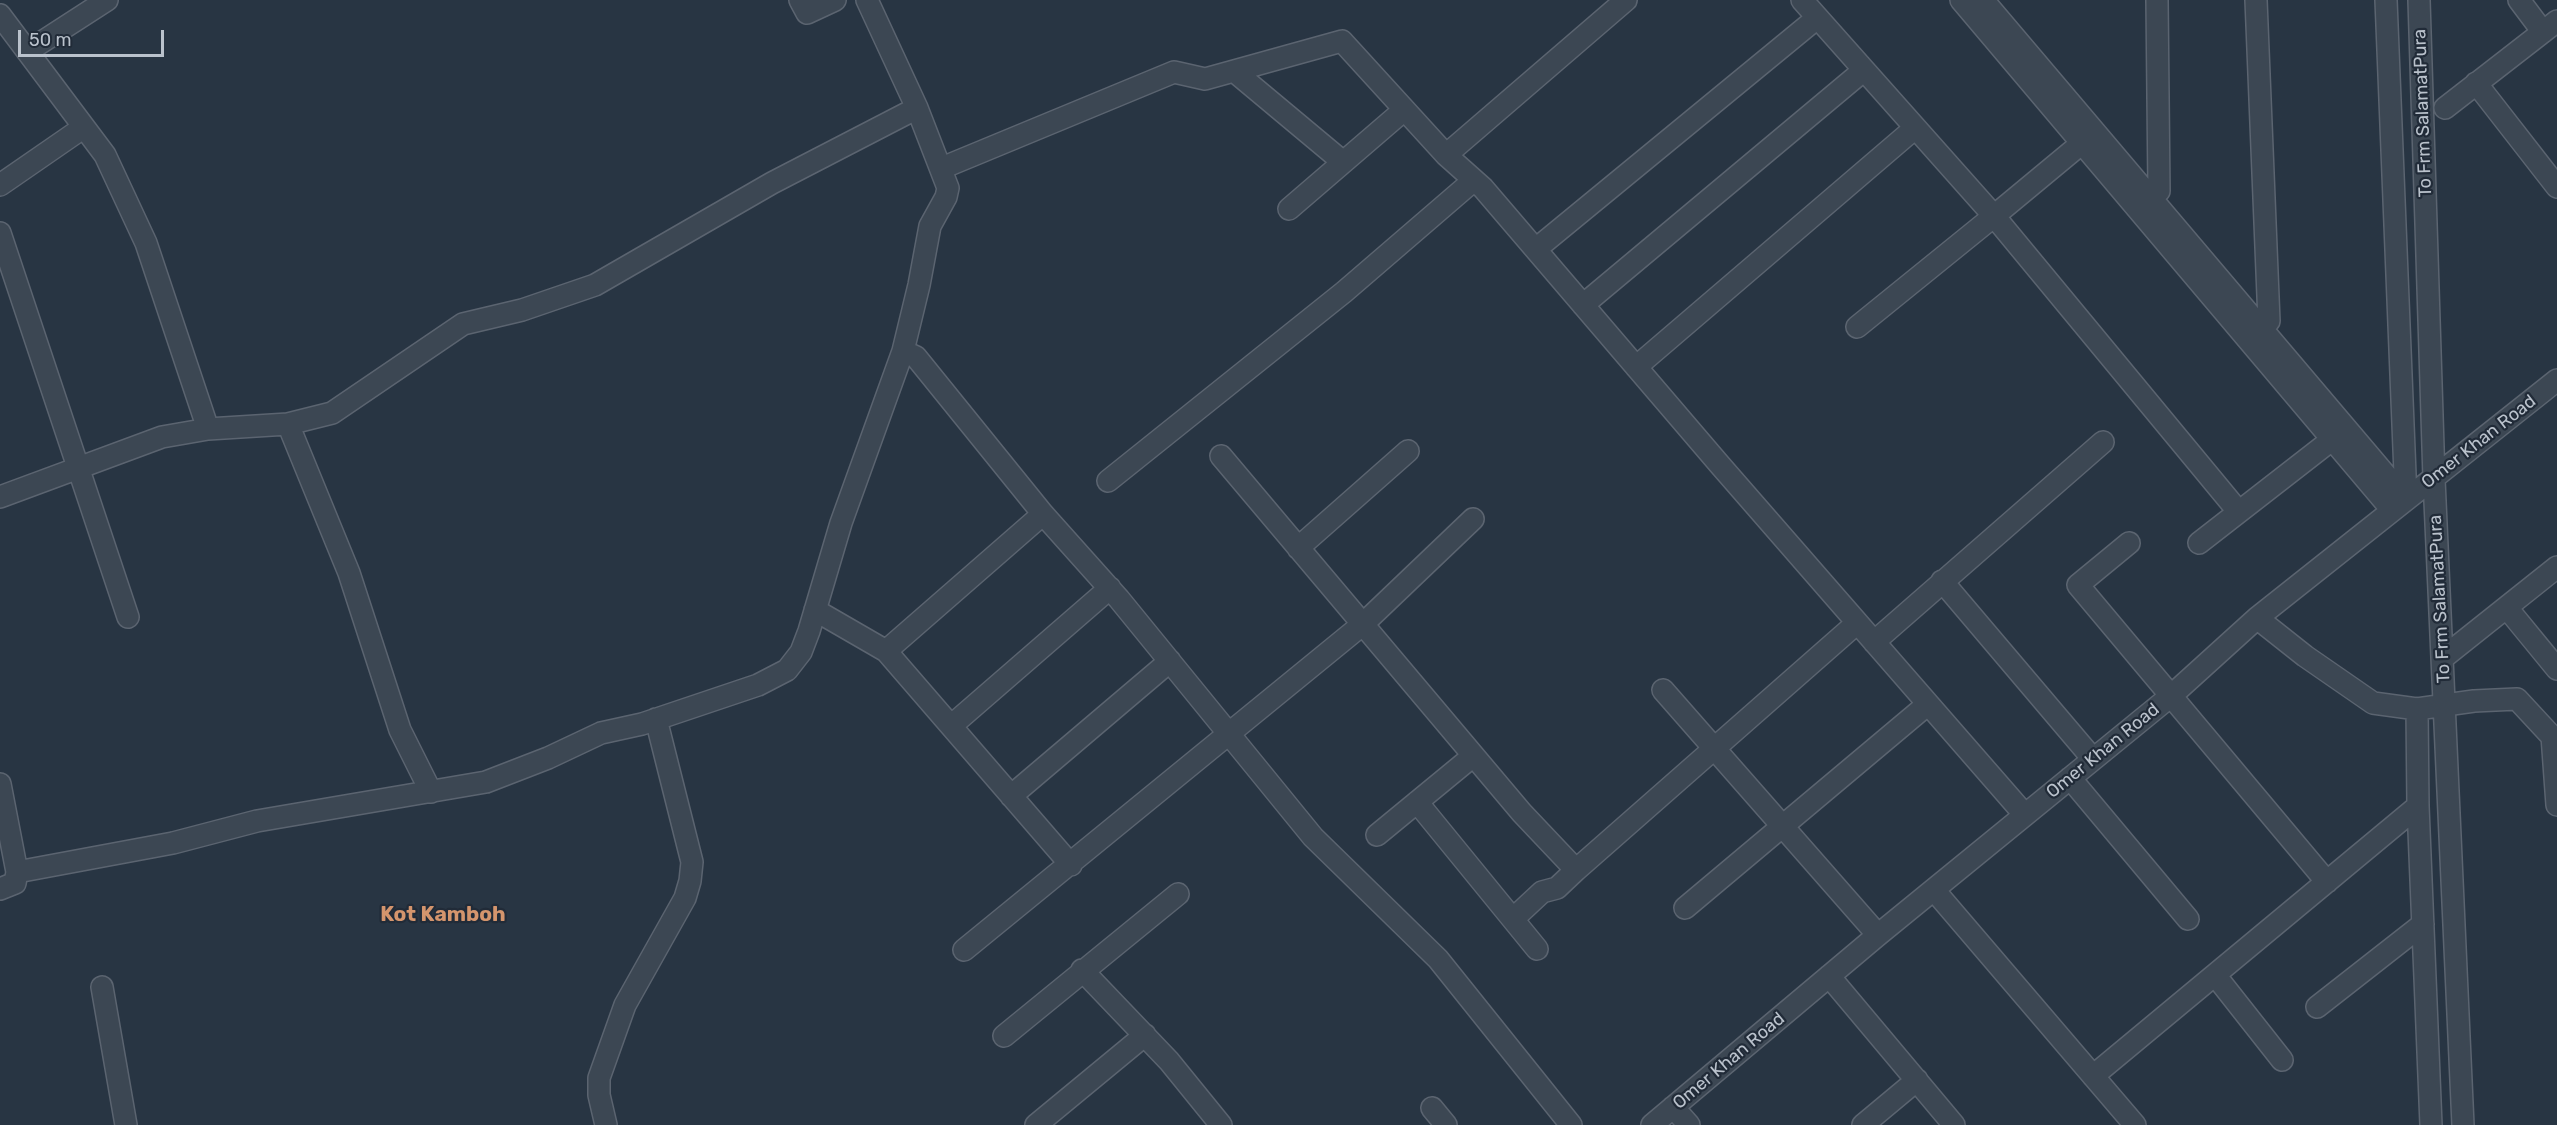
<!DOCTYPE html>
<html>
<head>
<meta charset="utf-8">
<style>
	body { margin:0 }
	#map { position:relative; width:2557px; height:1125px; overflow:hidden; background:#283543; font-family:Rubik,sans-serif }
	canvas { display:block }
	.scale { position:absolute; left:18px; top:30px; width:146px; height:27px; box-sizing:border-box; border:3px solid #bac2cc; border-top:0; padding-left:8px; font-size:18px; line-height:21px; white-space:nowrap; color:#bac2cc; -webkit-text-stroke:4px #212b38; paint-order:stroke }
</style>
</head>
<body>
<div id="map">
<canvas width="2557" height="1125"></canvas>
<div class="scale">50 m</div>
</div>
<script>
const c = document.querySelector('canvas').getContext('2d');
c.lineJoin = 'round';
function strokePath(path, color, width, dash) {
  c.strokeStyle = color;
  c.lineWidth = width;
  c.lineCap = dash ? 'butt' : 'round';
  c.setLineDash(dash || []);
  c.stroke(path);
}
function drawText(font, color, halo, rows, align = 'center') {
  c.font = font + ' Rubik,sans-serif';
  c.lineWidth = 4.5;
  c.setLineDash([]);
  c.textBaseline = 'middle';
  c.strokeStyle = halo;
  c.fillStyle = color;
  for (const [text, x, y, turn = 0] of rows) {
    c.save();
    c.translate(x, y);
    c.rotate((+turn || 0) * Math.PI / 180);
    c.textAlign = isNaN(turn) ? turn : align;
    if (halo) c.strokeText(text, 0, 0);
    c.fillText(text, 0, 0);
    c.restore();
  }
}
const minor = new Path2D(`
	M800,0L807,13L835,0
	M1802,0L1994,216L2082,143
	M1961,0L2392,510
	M1983,0L2406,499
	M2256,0L2269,321L2261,329
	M2386,0L2406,499
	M2419,0L2434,479L2463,1125
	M2519,0L2543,32
	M0,15L105,155L146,243L208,429
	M28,51L107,0
	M1234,71L1343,162
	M2476,83L2557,187
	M2445,108L2557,21
	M1446,155L1626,0
	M942,168L1174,72L1205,79L1342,41L1446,155L1483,188L1720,465L2025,815
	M0,185L84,127
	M2152,197L2159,191L2157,0
	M1289,209L1404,110
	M0,233L128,617
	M1536,249L1817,18
	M1583,305L1864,70
	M1857,327L1994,216L2238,511
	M903,351L916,357L1043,514L1119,599L1313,837L1438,959L1571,1125
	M1636,367L1915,128
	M288,424L349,573L400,730L431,792
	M1221,456L1522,813L1576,870L1857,623
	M1108,481L1344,292L1474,180
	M0,497L162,437L208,429L288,424L332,413L463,324L522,310L595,285L772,183L917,108
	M2129,543L2078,585L2327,882
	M2199,543L2343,431
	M1298,548L1408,451
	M1942,581L2093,759
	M2507,608L2557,669
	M815,610L886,651L1071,865
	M2257,618L2305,656L2373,703L2417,709L2474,701L2517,699L2557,742
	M1874,642L2103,442
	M886,651L1043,514
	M2444,657L2557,567
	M1663,690L1878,935
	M951,726L1110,588
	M2552,736L2557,805
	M2070,778L2188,919
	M0,784L17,872L15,883L0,889
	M1011,796L1170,661
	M1417,802L1537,949
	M2418,806L2431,1125
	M1377,835L1473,756
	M17,872L173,843L257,821L486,782L548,758L601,733L642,724L758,685L787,670L801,652L809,631L841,523L903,351L919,285L930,226L946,197L948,188L917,108L867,0
	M1934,890L2135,1125
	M1685,908L1928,704
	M1513,919L1542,892L1557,888L1576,870
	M964,950L1363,624L1473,519
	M1082,970L1169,1061L1221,1125
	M2215,975L2282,1060
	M1829,976L1954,1125
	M102,987L126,1125
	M2317,1007L2423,924
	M1004,1036L1178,894
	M2093,1076L2418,806L2417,709
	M1673,1107L1689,1125
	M1432,1108L1446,1125
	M606,1125L599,1095V1078L625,1005L685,898L690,881L692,862L656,719
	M1036,1125L1145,1035
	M1652,1125L1878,935L2172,695L2257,618L2557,380
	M1863,1125L1917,1080`);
const streetNames = [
	["To Frm SalamatPura",2423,113,-92],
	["Omer Khan Road",2479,442,-38],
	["To Frm SalamatPura",2440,599,-93],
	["Omer Khan Road",2103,751,-39],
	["Omer Khan Road",1729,1061,-40]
];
const quarterNames = [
	["Kot Kamboh",443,915]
];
strokePath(minor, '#5b6470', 24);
strokePath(minor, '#3c4753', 21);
drawText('18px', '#bac2cc', '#212b38', streetNames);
drawText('bold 21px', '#d4956d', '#212b38', quarterNames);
</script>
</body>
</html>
